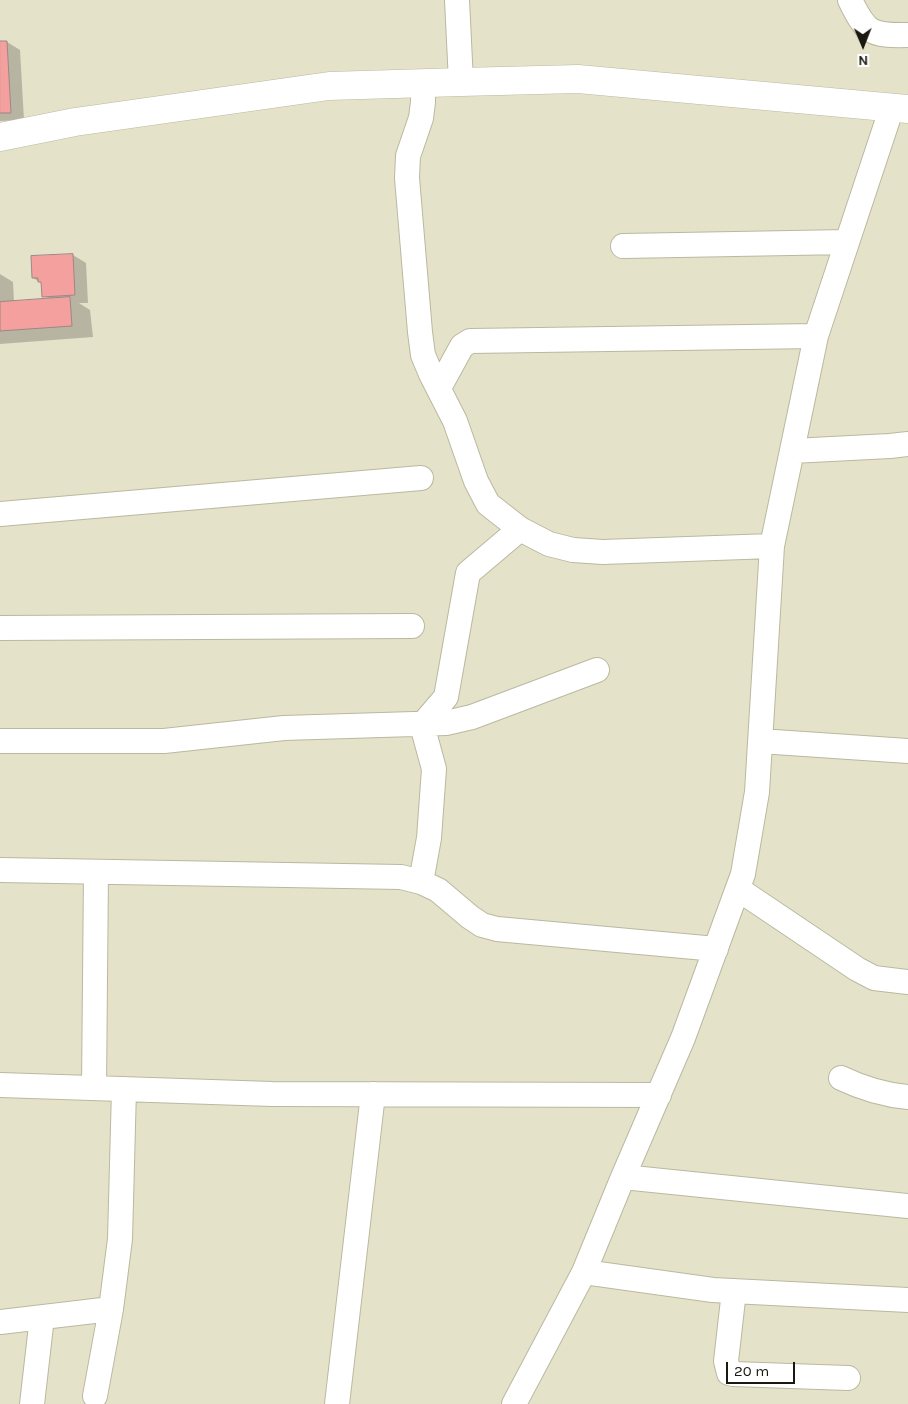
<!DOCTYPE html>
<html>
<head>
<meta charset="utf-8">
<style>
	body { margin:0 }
	#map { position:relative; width:908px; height:1404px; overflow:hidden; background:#e5e2ca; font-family:Karla,sans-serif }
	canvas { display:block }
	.north { position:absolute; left:838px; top:20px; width:50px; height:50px; -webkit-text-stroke:4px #fff; paint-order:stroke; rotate:179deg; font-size:14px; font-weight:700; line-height:20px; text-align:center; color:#1a1910 }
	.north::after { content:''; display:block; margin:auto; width:18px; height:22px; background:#1a1910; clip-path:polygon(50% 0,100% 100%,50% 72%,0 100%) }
	.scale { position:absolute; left:726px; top:1362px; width:69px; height:22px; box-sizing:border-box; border:2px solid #1a1910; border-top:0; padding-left:6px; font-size:15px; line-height:18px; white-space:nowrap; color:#1a1910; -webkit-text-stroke:4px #fff; paint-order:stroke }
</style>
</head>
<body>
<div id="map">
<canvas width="908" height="1404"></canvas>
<div class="north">N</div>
<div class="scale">20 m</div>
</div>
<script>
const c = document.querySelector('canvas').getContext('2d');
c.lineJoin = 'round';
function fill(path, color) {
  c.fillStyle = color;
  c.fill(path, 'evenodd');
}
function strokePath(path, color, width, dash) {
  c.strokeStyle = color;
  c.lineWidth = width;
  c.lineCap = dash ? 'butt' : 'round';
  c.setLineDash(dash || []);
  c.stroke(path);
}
const shadow = new Path2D(`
	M7,42L20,50L24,120L0,121V43Z
	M73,255L86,263L88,303H79L90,310L93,337L0,344V274L13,282L14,302L50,299L44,296L43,284L33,278Z`);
const building = new Path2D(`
	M0,41H7L11,113H0Z
	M73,254L75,295L42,297L41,282H38V278H32L31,256Z
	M70,297L72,326L0,331V302Z`);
const street = new Path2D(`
	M457,0L461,82
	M850,0C866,33 871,36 908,35
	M423,83V102L421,118L408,156L407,178L420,332L423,355L431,374L455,421L476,481L488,504L520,529L549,544L573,550L603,552L772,546
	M623,246L847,242
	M439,388L462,346L470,341L816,336
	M792,451L890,446L908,444
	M0,514L421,478
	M0,628L412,626
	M0,741H164L284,728L446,723L472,717L597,670
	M760,741L908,751
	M0,870L401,877L421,882L438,890L470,917L482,925L497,929L716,949
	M421,882L429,838L434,769L422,725L446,697L468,573L520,529
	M738,889L857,969L874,978L908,982
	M841,1078C864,1089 884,1095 908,1097
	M0,1085L272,1094L659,1095
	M94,1088L96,872
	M623,1177L908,1206
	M584,1272L713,1290L908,1300
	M734,1291L726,1361L729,1373L733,1374L848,1378
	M0,1322L111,1309
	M95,1396L111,1309L120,1239L124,1089
	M32,1404L42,1317
	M337,1404L373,1094
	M514,1404L584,1272L623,1177L683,1038L743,874L757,792L772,546L816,336L892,107`);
const secondary = new Path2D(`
	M0,137L75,122L329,86L461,82L578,79L908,109`);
fill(shadow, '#0003');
fill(building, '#f3a09e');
strokePath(building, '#9f8584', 1);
strokePath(street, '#bbb8a0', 26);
strokePath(secondary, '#bbb8a0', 29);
strokePath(street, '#fff', 24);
strokePath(secondary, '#fff', 28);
</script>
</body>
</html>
